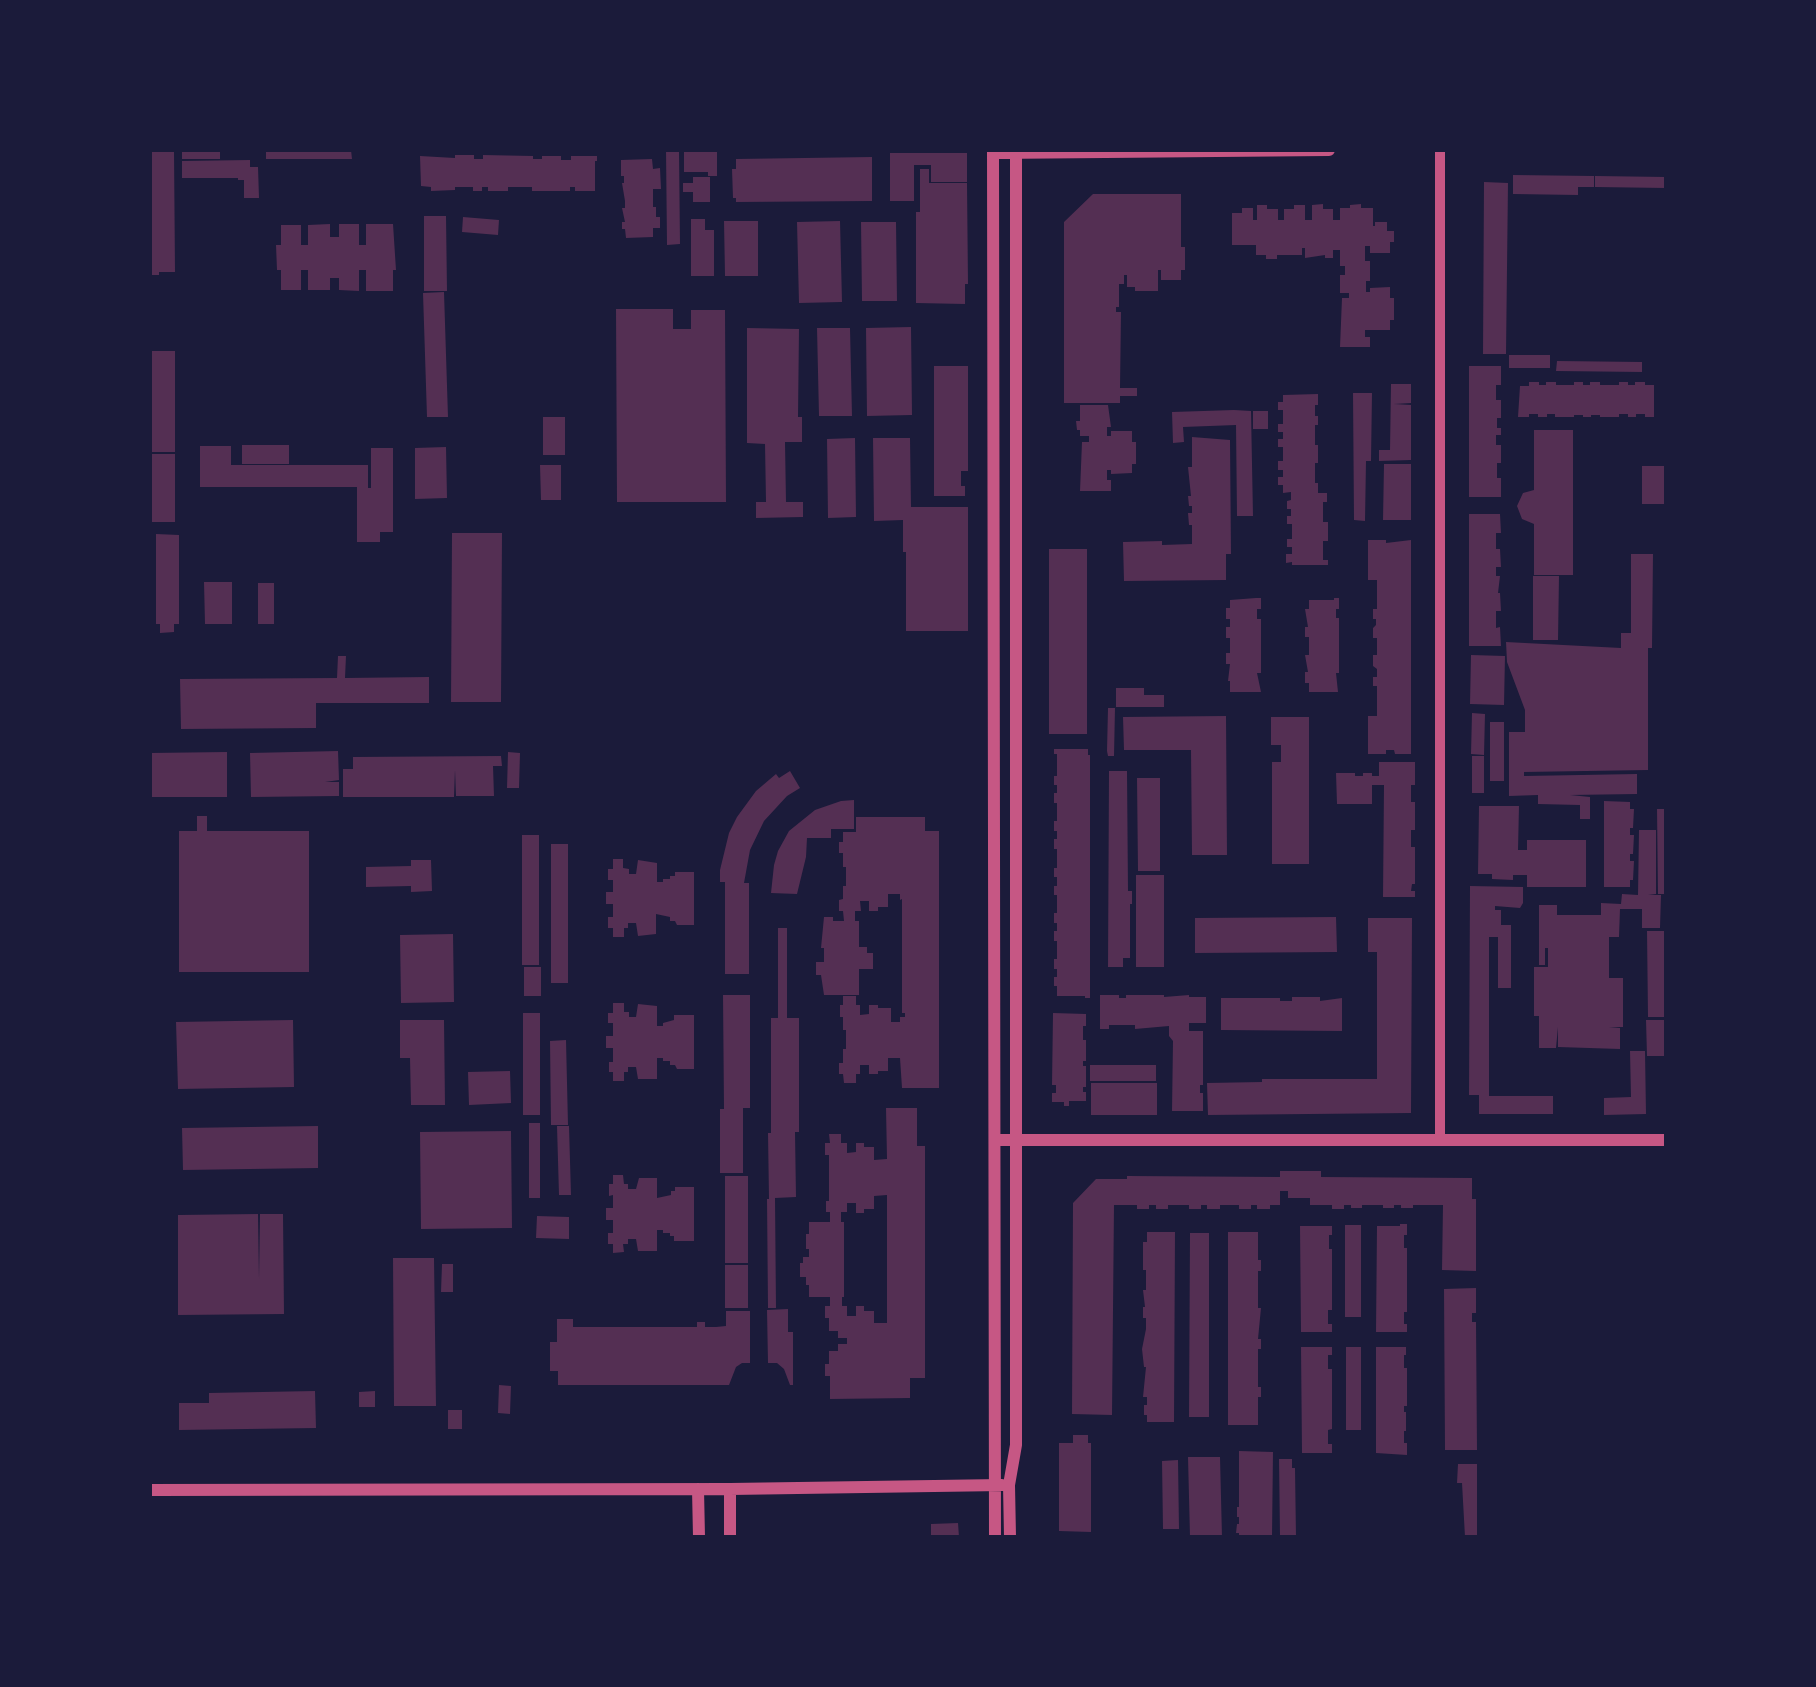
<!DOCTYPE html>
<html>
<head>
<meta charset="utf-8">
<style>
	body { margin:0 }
	#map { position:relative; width:1816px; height:1687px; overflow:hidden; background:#1b1b3a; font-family:"Fira Sans",sans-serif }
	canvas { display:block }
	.frame { position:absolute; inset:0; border:152px solid #1b1b3a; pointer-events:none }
</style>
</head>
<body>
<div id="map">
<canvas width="1816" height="1687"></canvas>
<div class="frame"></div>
</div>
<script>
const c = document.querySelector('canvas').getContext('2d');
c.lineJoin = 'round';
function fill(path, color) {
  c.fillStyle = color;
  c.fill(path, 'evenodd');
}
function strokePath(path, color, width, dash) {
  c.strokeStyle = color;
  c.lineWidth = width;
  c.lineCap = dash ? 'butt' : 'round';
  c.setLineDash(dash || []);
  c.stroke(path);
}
const building = new Path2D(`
	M150,150H174L175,272H159V275H150Z
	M182,150H220V159H182Z
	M266,150H351L352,159H266Z
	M666,150H679L680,244L667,245Z
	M684,150H717V176H708V172H684Z
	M890,153H967V182H931V165H914V201H890Z
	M455,155H474V159H483V155L533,156V159H542V156H561V160H571V156H597V161H595V191H575V187H570V191H532V187H508V191H488V187H482V191H473V187H455V190L431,191V187L421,186L420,156L455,158Z
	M872,157V201L736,202V198H733L732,169H736V159Z
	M652,159L653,169L660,168L661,189H653V207H656V217H660V228H653V237L626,238L625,229H622V222H625L622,208H625V201L622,183H624V176H621V160Z
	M250,160V167H258L259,198H244V180H238V178H182V161Z
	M920,169H929V183H967L968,284H965V304L916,303V212H920Z
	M1513,175L1594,176V187H1578V195L1513,194Z
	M1595,176L1666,177V188L1595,187Z
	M693,177H710V202H693V192H683V183H693Z
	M1484,182L1508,183L1506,354H1483Z
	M1093,194H1181V247H1185V270H1181V280H1161V270H1158V291H1135V287H1127V275H1124V284H1119V307H1116V312H1121L1120,388H1137V396H1120V403H1064V222Z
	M1323,204V209H1333V220H1340V208H1350V205L1361,204V208H1373V226H1375V222H1387V231H1394V242H1390V253H1370V246H1365V261H1370V281H1366V292H1370V288L1390,287V298H1394V320H1390V330H1365V337H1370V347H1340L1342,298H1349V293H1340V275H1345V266H1340V250H1333V258H1325V255L1305,258V248H1302V255H1277V259H1266V255H1256V245H1232V213H1242V208H1253V220H1257V205H1267V209H1278V220H1284V209H1294V205H1305V220H1312V205Z
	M424,216H446L447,291H424Z
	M463,217L499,220L498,235L462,232Z
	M691,219H705V230H714V276H691Z
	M724,221H758V276H725Z
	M840,221L842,302L799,303L797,222Z
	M861,222H896L897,301H862Z
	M330,224V237H339V224H359V245H366V224H393L396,270H393V291H366V270H359V291L339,290V278H330V290H308V270H301V290H281V270H277L276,245H281V225H301V245H308V225Z
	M444,292L448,417H427L423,293Z
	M616,309H673V329H691V310H725L726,502H617Z
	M911,327L912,415L867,416L866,328Z
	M747,328L799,329L798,417H802V442H785L786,502H803V517L756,518V502H766L765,444L747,443Z
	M817,328H850L852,416H819Z
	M150,351H175V452H150Z
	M1509,355H1550V368H1509Z
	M1557,361L1642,362V372L1556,371Z
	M934,366H968V471H961V486H965V496H934Z
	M1469,366H1501V385H1496V400H1501V418H1497V428H1501V435H1496V445H1501V463H1497V478H1501V497H1469Z
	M1529,382H1539V385H1546V382H1556V385H1574V382H1583V385H1590V382H1600V385H1619V382H1628V385H1635V382H1645V385H1654V417H1645V414H1636V417H1628V414H1619V417H1600V415H1591V417H1583V415H1574V417H1555V414H1547V417H1538V414H1529V417H1518L1520,386H1529Z
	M1391,384H1411V403L1394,404L1411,405V460L1379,461V450H1390Z
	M1353,393H1372L1371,461H1366L1365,521L1354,520Z
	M1318,394V405H1315V416H1318V425H1315V445H1318V463H1315V483H1318V493H1327V502H1323V522H1328V541H1323V560H1328V565H1292V562L1286,563V554H1292V547H1287V539H1292V524H1287V516H1291V509H1287V501L1291,500V492L1283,493V485H1278V477H1283V470H1278V461H1283V447H1278V439H1283V432H1278V424H1283V410H1278V402H1283V395Z
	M1080,405H1108L1111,427H1107V436H1111V431H1132V442H1136V464H1132V473L1111,474V470H1107V480H1111V491H1080L1082,442H1089V436H1080V430H1077L1076,421H1080Z
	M1234,410L1251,411L1253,516H1237L1236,425L1183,427L1184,442L1173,443L1172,412Z
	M1253,411H1268V429H1253Z
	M543,417H565V455H543Z
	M1534,430H1573V575H1534V524L1522,519L1517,506L1523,493L1534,490Z
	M1192,437L1230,440L1231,554H1226V580L1124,581L1123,542L1162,541V545L1192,544V525H1189L1188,513H1192V506H1189L1188,496H1191L1188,467H1192Z
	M855,438L856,517L828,518L827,439Z
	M873,438H910L911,507H968V631H906V552H903V520L874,521Z
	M242,445H289V464H242Z
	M200,446H231V465H368V488H371V448H393V532H380V542H357V487H200Z
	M446,447L447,498L415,499V448Z
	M150,454H175V522H150Z
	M1384,464H1411V520H1383Z
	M540,465H561V500H541Z
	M1642,466H1666V504H1642Z
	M1469,514H1500L1501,533H1496V549H1500L1501,567H1496V576H1500L1498,593H1500L1501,611H1496V628L1500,627L1501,646H1469Z
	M452,533H502L501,702H451Z
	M156,534L179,535V624H174V632L160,633V624H156Z
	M1368,540H1386V543L1411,540V754H1395L1394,750H1386V754H1368V716H1377V686H1373V677H1377V669L1373,666V655H1377V638H1373V628L1376,625V619H1373V609H1377V580H1368Z
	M1049,549H1087V734H1049Z
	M1631,554H1653L1652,648H1648V770L1524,772V776L1637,774V794L1570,795L1590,797V819H1580V805L1538,804V795L1509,796V732H1525V710L1507,662L1506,642L1621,648V633H1631Z
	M1533,576H1559L1558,640H1533Z
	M204,582H232V624H205Z
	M258,583H274V624H258Z
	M1256,598H1261V609H1257V619H1261V673H1257L1261,692H1230V681H1228L1230,664H1226V653H1230V638H1226V627H1230V619H1226V608H1230V600Z
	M1334,598H1339V609H1336V618H1339V673H1336L1338,692H1309V683H1305V672H1308L1305,655H1309V637H1305V627H1308L1305,609H1309V600H1334Z
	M1471,655L1505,656L1504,705L1470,704Z
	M338,656H346L345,678L429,677V703H316V728L181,729L180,679L337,678Z
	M1116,688H1144V695H1164V707H1116Z
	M1108,708H1115L1114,756H1108L1107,751Z
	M1472,713L1485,714L1484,755L1471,754Z
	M1226,716L1227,855H1192L1191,750H1124L1123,717Z
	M1271,717H1309V864H1272V762H1281V745H1271Z
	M1490,722H1504V781H1490Z
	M1054,749H1088V755H1090V998H1085V996H1057V986H1054V977H1057V969H1054V959H1057V941H1054V931H1057V923H1054V913H1057V895H1054V886H1057V877H1054V868H1057V849H1054V839H1057V831H1054V821H1057V803H1054V793H1057V785H1054V776H1057V754H1054Z
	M338,751L339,780L325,782H339V796L251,797L250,753Z
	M227,752V797H150V753Z
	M508,752L520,753L519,788H507Z
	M501,756L502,766H493L494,796H456L455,770L454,797H343V769H353V757Z
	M1472,756H1484V793H1472Z
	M1379,762H1415V785H1411V802H1415V830H1411V847H1415V884H1412L1411,891H1415V897H1383L1384,785H1372V804H1337L1336,773H1355V776H1363V773H1372V776H1379Z
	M790,771L800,788L787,796L764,821L750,850L744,883H749V974H725V882H720V870L729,833L737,817L756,791L776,774L779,778Z
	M1109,771H1127L1128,891H1132V904H1130V958H1123V967H1108Z
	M1137,778H1160V871H1138Z
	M854,800V829H831V838H807L806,857L797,894L771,893L774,865L778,851L789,831L815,810L841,801Z
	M1604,801L1630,802V809H1634L1633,828H1630V835H1634L1633,854H1630V861H1634L1633,880H1630V887H1604Z
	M1479,806H1519L1518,850H1527V840H1586V887H1527V875H1513V880L1492,879V874H1478Z
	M1657,809H1666V894H1658Z
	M197,816H207V831H309V972H179V831H197Z
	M856,817H925V831H939V1088H902L900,1058H888V1071H878V1074H869V1065H860V1074H856V1083H844L843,1074H839V1063H843V1049H846V1030H843V1017H840V1005H843V996H856V1005H860V1015L869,1014V1005H878V1008H891V1022H900V1017H905V1013H902V899L900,900V894H888V907H878V911H869V901H860L861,911H855V921H859V947H867V953H873V969H859V995H824L821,975H816V962H824V948H821L824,917H833V921H844L843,911H839V900L843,899V886H846V867H843V853H839V842H843V832H856Z
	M1639,830H1656V894L1648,895H1661L1660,928H1642V909H1620L1619,937H1609V978H1623V1027H1609L1620,1028V1049L1558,1047V1027L1556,1048H1539V1016H1534V967H1548V948H1545V965H1539V905H1557V915H1601V903L1621,904L1622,894L1638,895Z
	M522,835H539V965H522Z
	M551,844H568V983H551Z
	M613,859H623V868L629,869V874H636L638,860L657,863V882H663V879H670V876H675V872H694V925H677L675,921H670V917L656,914V934L638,936L636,923H628V928H624V937H613V928H608V917H613V904H606V892H613V880H608V869H613Z
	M411,860H431L432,891L411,892V886L366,887V867L411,866Z
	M1136,875H1164V967H1136Z
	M1470,886L1523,887V903L1520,908L1495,906V910H1501V925H1511V988H1498V937H1489V1096H1553V1114H1479V1095H1469Z
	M1336,917L1337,952L1195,953V918Z
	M1368,918H1412L1411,1113L1208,1115L1207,1083L1262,1082V1079H1377V952H1368Z
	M778,928H787V1018H799V1132H795L796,1197L775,1198L776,1308H768L767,1199H769L768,1133H771V1018H778Z
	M1647,931H1666V1017H1648Z
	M453,934L454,1002L401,1003L400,935Z
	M524,967H541V996H524Z
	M723,995H750V1108H743V1173H720V1109H724Z
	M1100,995H1119V998H1126V995H1164V997L1189,995V997H1206V1023H1189V1031H1203V1085H1200V1093H1203V1111H1172L1173,1041L1169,1036V1026L1135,1029V1025H1109V1029H1100Z
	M1292,997H1320V1001L1342,998V1031L1221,1030V998H1280V1001H1292Z
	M613,1003H624V1012H629V1017H636L638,1004L657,1006V1026H663V1023L674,1020V1015H694V1069H677L675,1065H670V1061H663V1058H657V1079H638L636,1067H628V1072H624V1081H613V1072H609V1062H613V1048H606V1036H613V1023H608V1013H613Z
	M523,1013H540V1115H523Z
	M1053,1013L1086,1014V1026H1083V1040H1086V1061H1083V1066H1086V1087H1083V1092H1086V1101H1069V1106H1064V1102H1052V1093H1056V1085H1052Z
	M293,1020L294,1087L178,1089L176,1022Z
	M400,1020H444L445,1105H411L410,1058H400Z
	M1646,1020H1666V1056H1647Z
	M566,1040L568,1125H551L550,1041Z
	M1630,1051H1645L1646,1114L1604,1115V1098L1631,1097Z
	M1090,1065H1156V1081H1090Z
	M510,1071L511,1103L469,1105L468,1072Z
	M1091,1083H1157V1115H1091Z
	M886,1108H917V1146H925V1378H910V1398L830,1399V1376H825V1364H829V1351H838V1344H847V1338H838V1331H829V1318H825V1306H830V1297H809V1285H806V1277H800V1263H803V1257H809V1249H806V1234H809V1222H830V1212H826V1201H829V1155H825V1143H830L829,1134H841V1143H847V1153L856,1152V1143H864V1147H874V1160L887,1159ZM887,1195V1323H874V1311H864V1306H856V1316H847V1306H842V1297H844V1222H841V1212H847V1203H856V1213H864V1209H874V1196Z
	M529,1123H540V1198H529Z
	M318,1126V1168L183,1170L182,1128Z
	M557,1126H569L571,1195H559Z
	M511,1131L512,1228L421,1229L420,1132Z
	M1280,1171H1321V1177L1472,1178V1199H1476V1271L1442,1270L1443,1205H1413V1208H1401V1205H1394V1208H1383V1205H1362V1208H1351V1205H1344V1209H1332V1205H1310V1198H1288V1191H1280V1205H1270V1209H1257V1205H1251V1209H1239V1205H1220V1209H1207V1205H1201V1209H1189V1205H1168V1209H1156V1205H1149V1209H1137V1205H1114L1112,1415L1072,1414L1073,1203L1096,1179H1127V1176L1280,1177Z
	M613,1175H623L624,1184H628V1189H636L639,1178H657V1198L671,1195V1191H675V1187H694V1241H674V1236H670V1233H663V1230H657V1251H638L636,1239H628V1244H623L624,1252L613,1253V1244H608V1233H613V1220H606V1208H613V1195L609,1196V1184H613Z
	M725,1176H748V1263H725Z
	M258,1214L259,1279L260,1214H283L284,1314L178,1315V1215Z
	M537,1216L569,1217V1239L536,1238Z
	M1400,1224H1407V1235H1404V1248H1407V1312H1404V1324H1407V1332H1376L1377,1226H1400Z
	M1345,1225H1361V1317H1345Z
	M1300,1226H1332V1235H1329V1249H1332V1310H1328V1324H1332V1332H1301Z
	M1147,1232H1175L1174,1422H1147V1415H1144V1405H1147V1397H1143L1146,1367H1144L1142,1349L1146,1329V1318H1143V1307H1145L1143,1290H1146V1270H1143V1242H1147Z
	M1228,1232H1258V1260H1261V1271H1258V1308H1261L1258,1339H1261V1349H1258V1387H1261V1397H1258V1425H1228Z
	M1190,1233H1209V1417H1189Z
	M393,1258H434L436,1406H394Z
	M442,1264H453V1292H441Z
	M725,1265H748V1308H725Z
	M1476,1288V1313H1472V1322H1476L1477,1450H1445L1444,1289Z
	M788,1309V1332H793V1385H790L784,1369L777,1363H768L767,1310Z
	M726,1311H750V1363H742L736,1367L729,1385H558V1371H550V1342H557V1319H573V1327H697V1322H705V1327H716L726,1326Z
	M1301,1347H1332V1355H1328V1369H1332V1429L1328,1430V1444H1332V1453H1302Z
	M1346,1347H1361V1430H1346Z
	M1376,1347H1406V1355H1404V1368H1407V1406H1404V1412H1406V1431H1404V1443H1407V1455L1376,1453Z
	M499,1385L511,1386L510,1414L498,1413Z
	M315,1391L316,1428L179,1430V1403H209V1393Z
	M375,1391V1407H359V1392Z
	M448,1410H462V1429H448Z
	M1073,1435H1088V1443H1091V1532L1059,1531V1443H1073Z
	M1239,1451L1273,1452L1272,1537H1239V1533H1236L1237,1524H1239V1517H1237V1507H1239Z
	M1188,1457H1220L1222,1537H1190Z
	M1279,1459H1292V1468H1295L1296,1537H1280Z
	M1178,1460L1179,1529H1163L1162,1461Z
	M1458,1464H1477V1537H1465L1462,1483H1457Z
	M958,1523L959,1537H931V1524Z`);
const minor = new Path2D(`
	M1440,150V1139`);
const tertiary = new Path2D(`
	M993,150L995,1537
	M993,153L1329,150
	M995,1140H1666
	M698,1489L699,1537
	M730,1489V1537
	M150,1490L730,1489L1002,1485
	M1010,1537L1009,1485L1016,1445V150`);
fill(building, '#542f53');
strokePath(minor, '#c65784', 10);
strokePath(tertiary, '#c65784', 12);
</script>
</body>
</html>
